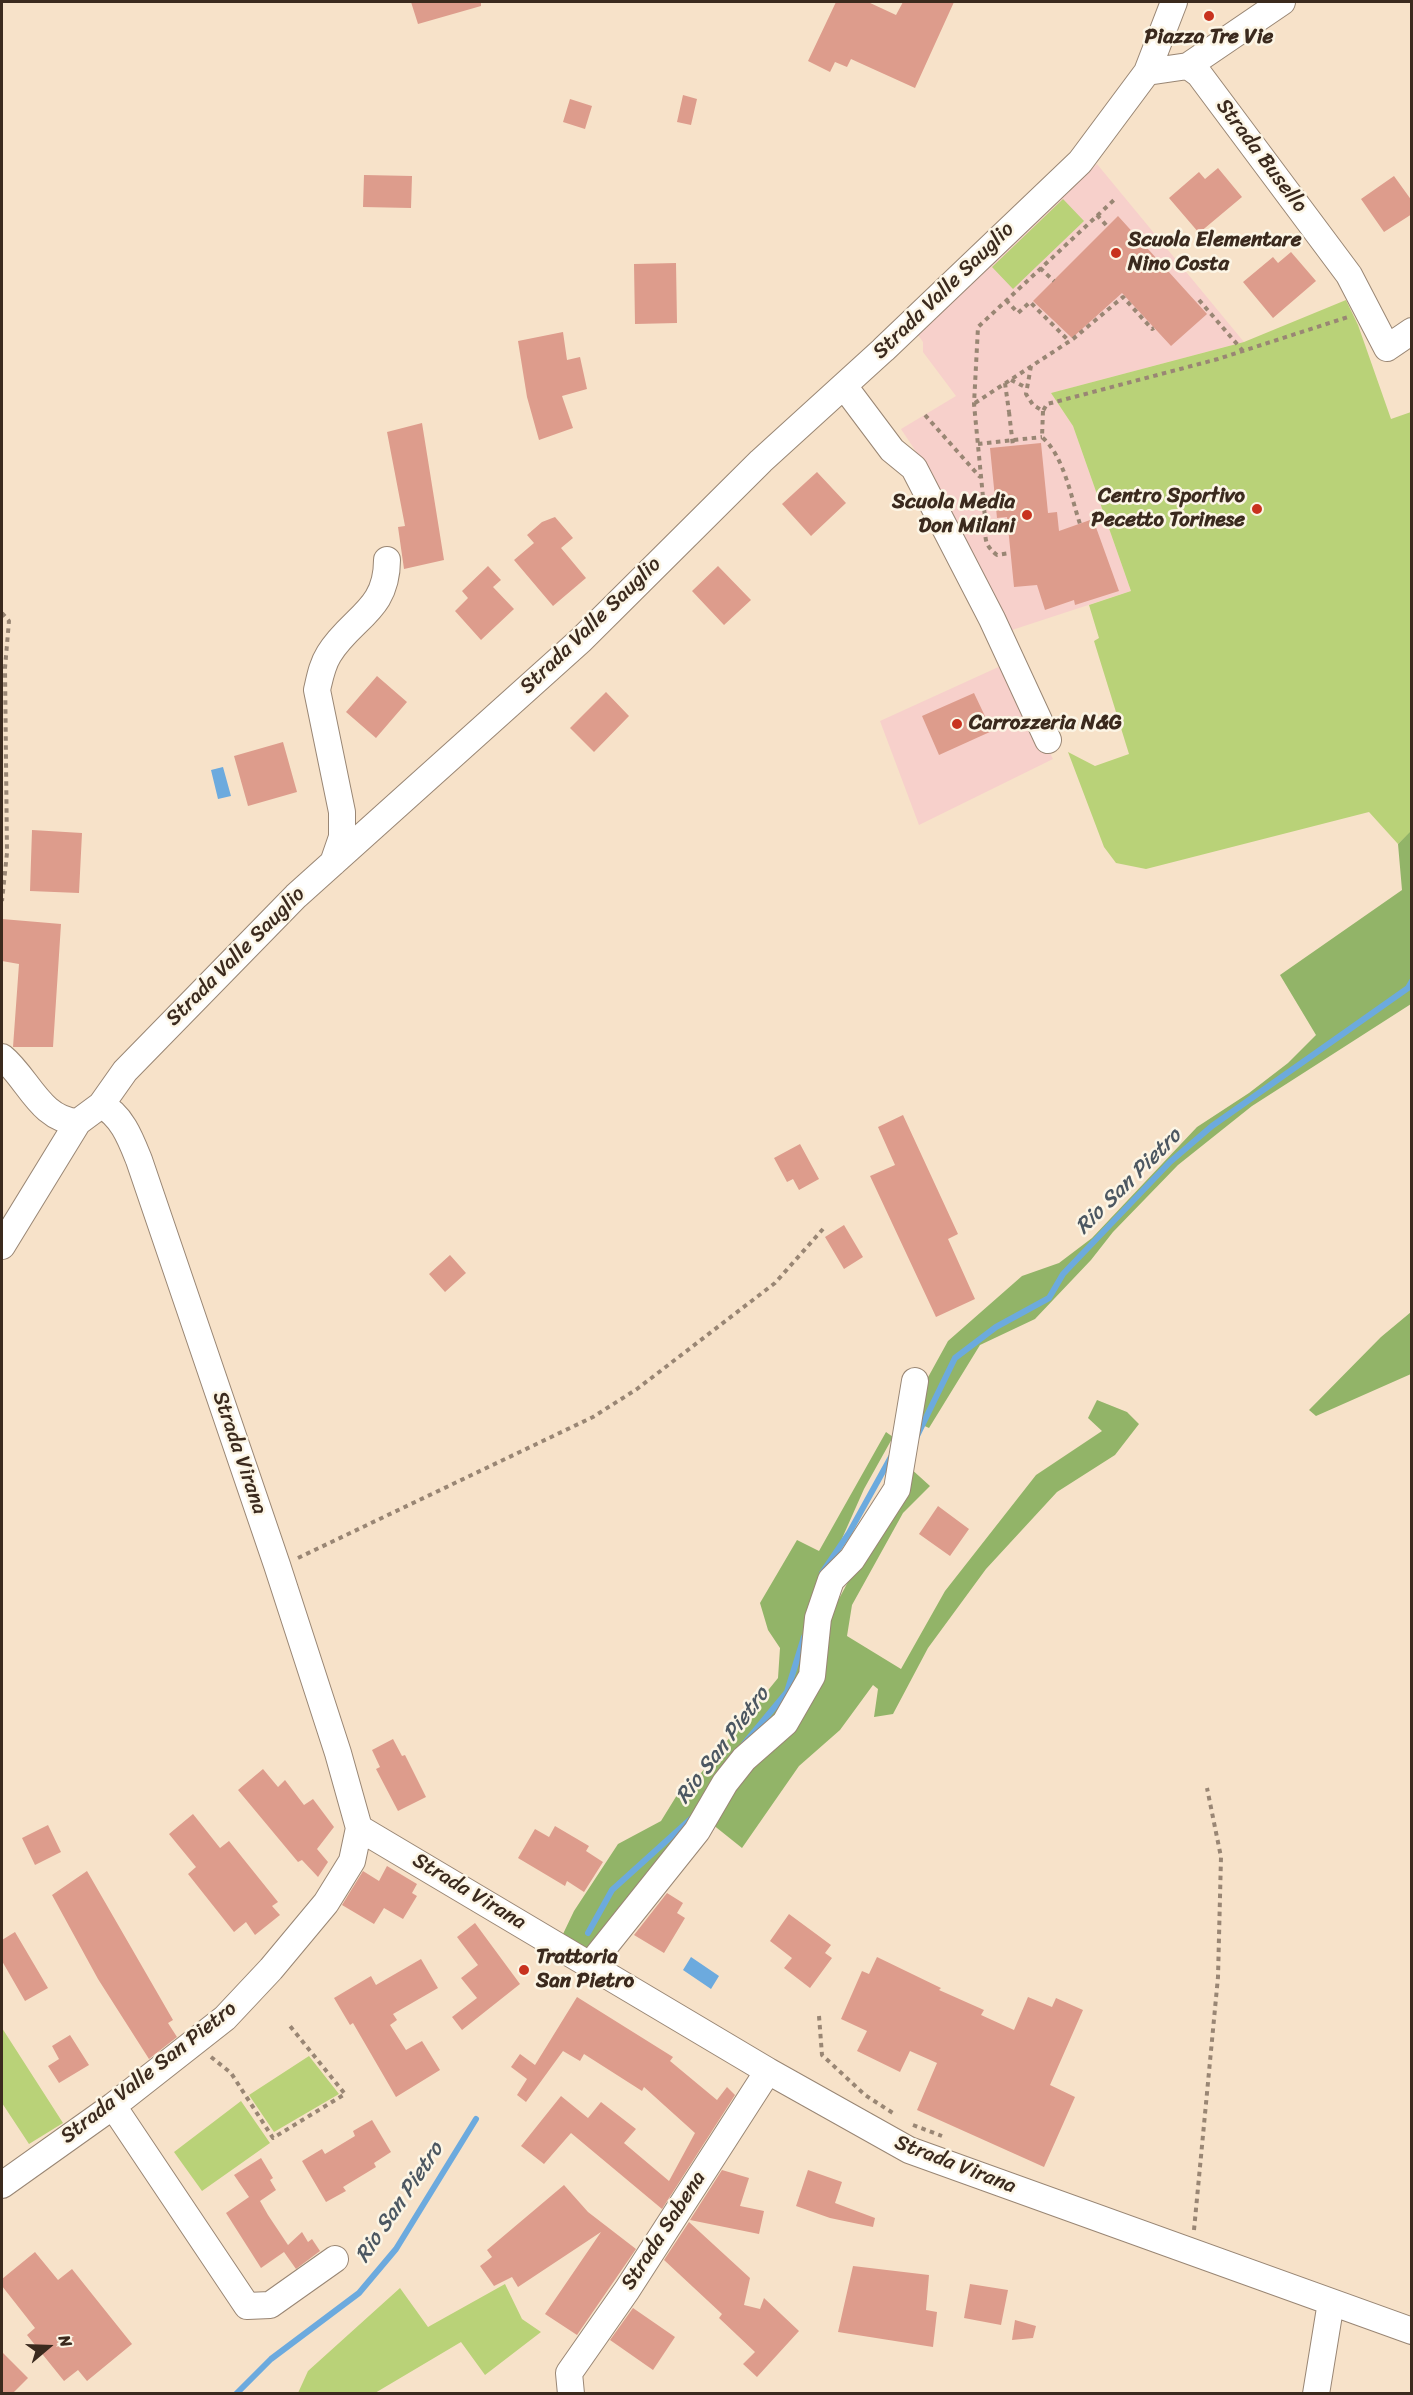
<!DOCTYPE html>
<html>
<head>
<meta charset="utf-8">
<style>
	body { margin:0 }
	#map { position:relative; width:1413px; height:2395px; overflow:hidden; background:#f7e2c9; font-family:Sriracha,sans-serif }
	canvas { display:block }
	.frame { position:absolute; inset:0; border:3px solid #3b2a1e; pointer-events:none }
	.north { position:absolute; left:18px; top:2317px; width:60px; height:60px; -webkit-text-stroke:4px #fcf5e5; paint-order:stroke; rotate:71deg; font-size:16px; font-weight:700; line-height:24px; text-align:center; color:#3b2a1e }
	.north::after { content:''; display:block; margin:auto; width:21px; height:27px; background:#3b2a1e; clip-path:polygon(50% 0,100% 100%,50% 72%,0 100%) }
</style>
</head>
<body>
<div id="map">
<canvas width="1413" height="2395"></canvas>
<div class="frame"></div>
<div class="north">N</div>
</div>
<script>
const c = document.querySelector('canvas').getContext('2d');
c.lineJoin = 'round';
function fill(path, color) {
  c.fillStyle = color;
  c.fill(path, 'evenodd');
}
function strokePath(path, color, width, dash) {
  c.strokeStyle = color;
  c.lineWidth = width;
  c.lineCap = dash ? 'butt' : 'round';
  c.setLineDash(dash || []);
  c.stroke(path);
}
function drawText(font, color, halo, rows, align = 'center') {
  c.font = font + ' Sriracha,sans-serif';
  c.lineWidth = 5;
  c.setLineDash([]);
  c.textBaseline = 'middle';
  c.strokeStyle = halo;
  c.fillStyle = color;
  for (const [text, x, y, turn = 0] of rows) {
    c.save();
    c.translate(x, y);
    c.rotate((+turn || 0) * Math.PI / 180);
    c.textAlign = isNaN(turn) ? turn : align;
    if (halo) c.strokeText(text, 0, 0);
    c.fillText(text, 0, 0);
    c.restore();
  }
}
const built = new Path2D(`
	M1097,164L1244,342L1051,393L1073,426L1131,591L1009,631L929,471L901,429L956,396L923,352V342L918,335Z
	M1005,664L1053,759L919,825L880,721Z`);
const green = new Path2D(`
	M1063,199L1084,221L1013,289L992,267Z
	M1346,300L1358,325L1391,419L1411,412L1412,831L1398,844L1369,812L1146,869L1116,863L1104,847L1068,752L1095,766L1129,754L1094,641L1099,638L1089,605L1131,591L1073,426L1051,393L1244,342Z
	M2,2028L63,2123L29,2144L2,2103Z
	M309,2056L339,2094L274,2132L249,2095Z
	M241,2101L270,2143L202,2191L174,2152Z
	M505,2284L522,2319L541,2332L485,2375L461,2342L375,2393H298L308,2371L400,2288L428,2327Z`);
const forest = new Path2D(`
	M1411,831V1004L1252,1106L1178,1165L1113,1232L1091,1260L1035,1319L980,1345L929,1428L918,1423L921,1390L948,1341L1022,1276L1059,1263L1092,1238L1197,1127L1249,1093L1288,1063L1316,1035L1280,975L1402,890L1398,844Z
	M1411,1312V1374L1316,1416L1309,1410L1381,1337Z
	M1097,1400L1127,1412L1139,1424L1115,1455L1057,1492L986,1569L928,1648L893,1714L874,1717L878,1689L873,1685L840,1730L799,1766L742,1848L712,1824L729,1787L786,1728L824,1627L909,1467L930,1486L903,1513L852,1605L847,1636L901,1669L945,1591L1036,1475L1102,1431L1088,1418Z
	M886,1432L893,1437L864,1489L836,1552L811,1620L807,1666L776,1715L721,1781L588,1949L563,1934L574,1911L618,1844L661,1821L682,1787L701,1773L778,1678L780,1648L768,1630L760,1603L797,1540L819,1551Z`);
const water = new Path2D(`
	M223,767L231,796L218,799L211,770Z
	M691,1957L719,1976L711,1989L683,1970Z`);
const stream = new Path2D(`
	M916,1438L955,1358L996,1327L1049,1298L1063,1274L1170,1162L1212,1126L1408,988L1412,981
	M822,1573L849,1533L891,1457
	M744,1744L787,1692L804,1637
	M588,1933L612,1890L694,1816
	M236,2394L271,2359L359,2293L396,2249L476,2119`);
const building = new Path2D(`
	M411,2H481V6L418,24Z
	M836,2H868L896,15L903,2H954L915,88L851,59L847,67L835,62L830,72L808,61Z
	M683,95L697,99L691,125L677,122Z
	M570,99L592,106L585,129L563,122Z
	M1218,168L1242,197L1199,233L1169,198L1199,172L1205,179Z
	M364,175L412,176L411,208L363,207Z
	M1394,176L1412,201V214L1384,232L1361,199Z
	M1118,216L1207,314L1171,346L1122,293L1072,338L1033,301Z
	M1291,252L1316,281L1273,318L1243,282L1273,257L1278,263Z
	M676,263L677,323L635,324L634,264Z
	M563,332L567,360L580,357L587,389L562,396L573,428L539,440L527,397L518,341Z
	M422,423L444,560L404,569L398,527L405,526L387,432Z
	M1041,443L1048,513L1057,512L1059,531L1093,519L1119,591L1075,605L1074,600L1045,610L1037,585L1014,587L1007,517L997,518L990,448Z
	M817,472L846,503L811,536L782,504Z
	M555,517L573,538L561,548L586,578L553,606L514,560L534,543L527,535L542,522Z
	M488,566L501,580L493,587L514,609L481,640L455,611L468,598L462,591Z
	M718,566L751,600L724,625L692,591Z
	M377,676L407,702L376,738L346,712Z
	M606,692L629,716L594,752L570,728Z
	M974,693L992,731L939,755L922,716Z
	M283,742L297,792L248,806L234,756Z
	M32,830L82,833L79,893L30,891Z
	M2,919L61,924L53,1047H13L19,964L2,961Z
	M903,1115L958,1234L948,1239L975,1299L936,1317L870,1176L895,1165L878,1127Z
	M800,1144L819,1179L799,1190L793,1179L787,1182L774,1158Z
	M844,1225L863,1257L844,1269L825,1237Z
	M450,1255L466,1273L445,1292L429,1274Z
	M938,1506L969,1529L950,1556L919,1534Z
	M393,1739L402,1756L405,1755L426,1797L398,1811L376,1769L380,1767L372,1750Z
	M263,1769L278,1787L285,1780L304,1805L313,1799L334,1827L317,1849L328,1862L318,1877L302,1860L298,1862L238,1790Z
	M193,1814L220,1848L229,1841L278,1902L272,1906L280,1915L255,1935L246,1922L234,1932L188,1874L196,1867L169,1834Z
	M48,1825L61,1852L35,1865L22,1838Z
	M555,1826L589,1846L586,1851L603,1862L584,1892L567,1881L565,1886L518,1858L535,1829L549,1837Z
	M387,1866L417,1884L412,1893L417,1896L403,1919L384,1908L374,1924L342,1905L363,1871L379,1881Z
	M87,1871L173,2020L168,2023L177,2037L149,2059L98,1979L52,1895Z
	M667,1893L683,1903L677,1913L685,1918L664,1953L634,1935Z
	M789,1914L831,1945L825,1953L832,1958L810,1988L784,1968L792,1958L770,1941Z
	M475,1923L520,1984L462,2030L452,2017L477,1998L461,1978L478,1965L457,1937Z
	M15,1932L48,1988L25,2001L2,1961V1940Z
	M877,1957L941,1988L939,1990L984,2010L981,2015L1014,2030L1028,1997L1052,2007L1056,1998L1083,2010L1050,2085L1075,2097L1044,2167L917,2110L937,2063L910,2051L900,2072L857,2051L867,2031L841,2019L862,1971L869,1974Z
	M421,1959L438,1988L393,2014L397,2020L390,2025L406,2050L422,2041L440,2070L396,2097L353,2023L350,2025L334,1998L371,1976L376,1985Z
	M577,1997L673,2057L670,2061L717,2100L727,2087L735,2095L662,2209L571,2133L544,2164L521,2146L561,2096L588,2118L601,2102L636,2129L624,2143L669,2181L695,2133L644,2087L642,2091L584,2054L580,2061L563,2051L526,2102L517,2095L527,2079L511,2067L520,2054L535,2065Z
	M70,2035L89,2065L59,2083L48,2066L59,2059L52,2046Z
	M372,2120L391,2152L374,2163L376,2167L343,2187L346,2191L326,2202L302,2161L322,2149L325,2154L355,2136L353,2131Z
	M261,2158L273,2178L270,2180L276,2190L260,2201L268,2215L288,2245L302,2232L308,2242L312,2239L320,2251L296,2269L284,2252L261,2268L226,2213L249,2197L234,2175Z
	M722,2170L749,2178L740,2206L764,2211L759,2234L690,2220Z
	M808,2170L842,2182L835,2203L875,2218L873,2227L830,2218L796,2206Z
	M564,2185L588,2212L636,2249L577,2335L545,2314L601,2232L518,2287L512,2277L494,2286L480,2266L492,2257L487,2250Z
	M689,2222L750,2278L744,2305L760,2309L764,2298L799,2331L757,2377L743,2364L755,2352L719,2318L722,2314L664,2260Z
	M35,2252L58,2280L72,2269L132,2344L87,2381L78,2370L64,2381L27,2335L35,2328L2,2286V2279Z
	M853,2266L929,2275L926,2310L937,2312L933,2347L838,2332Z
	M970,2284L1008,2290L1001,2325L964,2318Z
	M633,2308L675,2337L653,2370L610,2340Z
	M1015,2320L1036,2326L1033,2338L1012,2340Z
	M2,2352L28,2378L12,2394H2Z`);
const path = new Path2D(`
	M1097,215L1107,226
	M1040,268L1054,281
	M1006,300L1018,313L1030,302L1069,341
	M1199,300L1243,351
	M1031,366L1026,394L1033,405L1043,411L1047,404L1055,402L1218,359L1348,317
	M1011,380L1027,388
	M1005,383L1009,412
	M975,403L1073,339L1123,297L1152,329L1154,328
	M1043,411L1042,437C1064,456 1071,497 1080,524
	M925,415L980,477
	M978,444L1042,437
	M1008,525L986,528L974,404L978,327L1114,200
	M986,528C984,541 987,547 997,555L1010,553
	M2,613L9,621L5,668L7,853L2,901
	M298,1558L593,1417L637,1389L775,1283L823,1229
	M819,2016L822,2055L865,2095L896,2115
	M211,2057L231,2073L273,2138L345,2094L290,2026
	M913,2125L942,2136
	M1194,2230L1218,1977L1221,1857L1207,1788`);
const minor = new Path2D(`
	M1188,66L1199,74L1349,275L1387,348L1412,331
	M1147,72L1188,66L1282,2
	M844,386L892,450L914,468L992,619L1048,740
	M333,863L342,837V812L317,690C320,677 322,665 329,654C352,617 387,611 387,560
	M2,1057C28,1078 40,1120 78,1122
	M2,1246L78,1122L101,1105L125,1071L296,896L581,640L761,461L883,350L1080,162L1147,72L1174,2
	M359,1828L768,2071L909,2150L1412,2331
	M590,1965L697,1831L725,1783L744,1759L785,1723L812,1676L818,1618L831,1580L852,1559L897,1489L915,1381
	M113,2106L247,2306L270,2305L335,2259
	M2,2185L113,2106L225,2018L271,1969L326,1903L352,1861L359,1828L338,1753L277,1565L139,1160C131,1140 122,1115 101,1105
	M571,2394L569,2373L627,2290L768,2071
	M1316,2394L1331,2302`);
const pathBridge = new Path2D(`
	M1009,412L1013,446`);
const markers = [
	[1209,16,6,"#c8321e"],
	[1116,253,6,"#c8321e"],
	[1257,509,6,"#c8321e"],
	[1027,515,6,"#c8321e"],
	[957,724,6,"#c8321e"],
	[524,1970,6,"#c8321e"]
];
const poiNames = [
	["Piazza Tre Vie",1209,38,"center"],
	["Scuola Elementare",1128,241],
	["Nino Costa",1128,265],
	["Centro Sportivo",1245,497,"right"],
	["Pecetto Torinese",1245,521,"right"],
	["Scuola Media",1015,503,"right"],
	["Don Milani",1015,527,"right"],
	["Carrozzeria N&G",969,724],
	["Trattoria",536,1958],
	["San Pietro",536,1982]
];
const streetNames = [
	["Strada Busello",1261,156,53],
	["Strada Valle Sauglio",944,291,-44],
	["Strada Valle Sauglio",591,626,-44],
	["Strada Valle Sauglio",236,957,-45],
	["Strada Virana",239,1453,71],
	["Strada Virana",469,1892,31],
	["Strada Valle San Pietro",149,2073,-38],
	["Strada Virana",955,2165,21],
	["Strada Sabena",664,2231,-57]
];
const waterNames = [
	["Rio San Pietro",1129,1182,-45],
	["Rio San Pietro",723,1746,-53],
	["Rio San Pietro",400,2203,-56]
];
fill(built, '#f7d0cb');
fill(green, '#b9d278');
fill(forest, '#92b468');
fill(water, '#6caade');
strokePath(stream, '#6caade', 6);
fill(building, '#dd9c8c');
strokePath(minor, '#998674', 28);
strokePath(path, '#998674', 4, [4.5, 4.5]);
strokePath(minor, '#fff', 26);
strokePath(pathBridge, '#998674', 4, [4.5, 4.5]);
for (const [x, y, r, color] of markers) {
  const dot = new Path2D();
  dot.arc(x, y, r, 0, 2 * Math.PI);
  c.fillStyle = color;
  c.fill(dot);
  strokePath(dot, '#fcf5e5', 2);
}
drawText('bold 21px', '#3b2a1e', '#fcf5e5', poiNames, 'left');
drawText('21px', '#3b2a1e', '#fcf5e5', streetNames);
drawText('italic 22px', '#4c5761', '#fcf5e5', waterNames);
</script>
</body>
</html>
